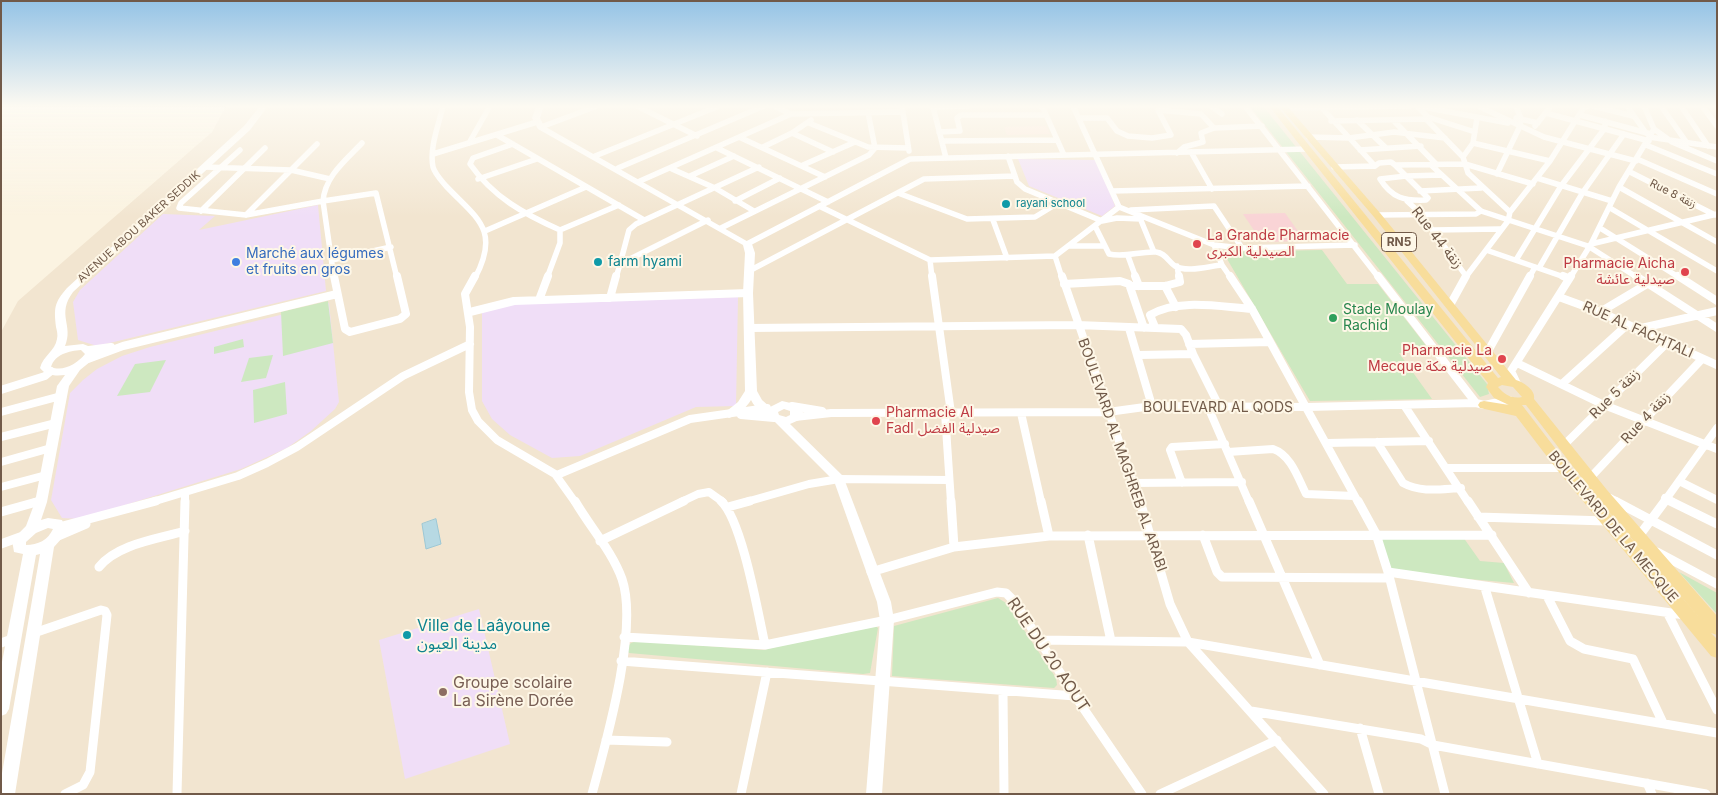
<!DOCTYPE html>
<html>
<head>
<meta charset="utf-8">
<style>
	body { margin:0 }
	#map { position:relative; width:1718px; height:795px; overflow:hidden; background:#fbf3e1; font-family:Inter,sans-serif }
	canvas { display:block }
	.frame { position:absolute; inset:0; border:2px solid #715a49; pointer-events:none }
</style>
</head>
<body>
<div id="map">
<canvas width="1718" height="795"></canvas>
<div class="frame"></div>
</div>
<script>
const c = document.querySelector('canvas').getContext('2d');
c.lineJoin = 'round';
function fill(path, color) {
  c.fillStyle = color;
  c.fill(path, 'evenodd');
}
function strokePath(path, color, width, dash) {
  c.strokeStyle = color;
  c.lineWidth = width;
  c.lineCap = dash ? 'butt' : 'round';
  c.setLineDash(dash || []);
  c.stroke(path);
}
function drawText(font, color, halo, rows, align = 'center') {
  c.font = font + ' Inter,"Noto Sans Arabic",sans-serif';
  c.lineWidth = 4;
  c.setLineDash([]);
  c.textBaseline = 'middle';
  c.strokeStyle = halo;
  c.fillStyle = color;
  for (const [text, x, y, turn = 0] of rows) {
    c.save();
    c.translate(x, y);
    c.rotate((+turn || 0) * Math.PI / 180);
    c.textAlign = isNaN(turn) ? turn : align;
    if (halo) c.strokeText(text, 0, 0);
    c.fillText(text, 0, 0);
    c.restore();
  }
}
const residential = new Path2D(`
	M226,106H1717V794H1V332L18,301L212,132Z`);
const commercial = new Path2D(`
	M1046,126L1050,134L1007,135L1004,127Z`);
const education = new Path2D(`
	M1018,159L1097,160L1115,206L1102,216L1029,186Z
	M318,205L326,291L97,346L78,340L73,302L80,290L163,214L215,216L199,230Z
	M738,297L736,406L696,407L580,456L552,458L510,435L492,419L482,401V313L514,303Z
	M329,303L339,402L335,409L311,431L287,448L241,469L80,519L62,518L51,500L70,393L83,380L97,369L122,356L150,347Z
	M479,609L510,744L405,779L379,640Z`);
const medical = new Path2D(`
	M1285,213L1305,241L1262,242L1243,214Z`);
const green = new Path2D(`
	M1250,106H1263L1487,384L1489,394L1480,397Z
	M1322,250L1347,284H1378L1431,352L1399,353L1432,399L1310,401L1223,252Z
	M328,301L333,343L283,356L281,312Z
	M243,339L244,347L214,354V347Z
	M273,355L266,378L241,382L249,358Z
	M166,360L150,392L117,396L135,364Z
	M285,382L287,414L254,423L253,390Z
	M1381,535L1463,537L1480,561L1504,563L1514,583L1390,572Z
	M1679,572L1717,593V614Z
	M998,598L1006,603L1056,678L1057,685L1054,688L892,676L894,626Z
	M866,624L874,625L878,628L870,673L863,674L629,653L625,649L631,643L637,641L764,650Z`);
const water = new Path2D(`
	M436,519L441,544L426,549L422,524Z`);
const streetFar2 = new Path2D(`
	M443,106C439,124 429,148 433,167C435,174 441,180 446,186C476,218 501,229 475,278
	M637,106L697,136
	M774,106L791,114
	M902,106L909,151
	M1040,106L1043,108L1064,155
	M1211,106L1222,114
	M1245,106L1379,278
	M1417,106L1428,117L1426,119L1463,157
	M1418,106L1508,123
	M1478,106L1544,137L1636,161
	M1593,106L1633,116
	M1627,106L1646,133
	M1661,106L1687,143
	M1681,106L1708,146
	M1702,106L1717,126
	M1285,108L1410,106
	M1322,108L1375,166
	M1546,113L1649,141
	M1580,115L1651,134
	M1428,117L1475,132
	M1079,118H1107L1117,131L1128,136L1152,138L1171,135L1158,110L1201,114L1214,128
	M1477,118L1473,143L1463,157L1468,173L1510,212
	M1516,118L1538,123
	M1357,120L1386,148
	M1393,120L1437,165
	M1331,121L1426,119
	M809,123L868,147L908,148
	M1535,126L1551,106
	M541,127L597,106
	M1654,129L1672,142L1717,161
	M939,132L960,131L957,118L961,115H1046
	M792,133L833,152
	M497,135L644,220
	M739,137L825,177
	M1309,137L1349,138L1394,132L1445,138
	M1649,137L1717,147
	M942,141L1057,140
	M469,143L490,106
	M1473,143L1550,161
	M513,144L473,158L470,164C493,197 524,214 560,230
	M1646,145L1717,174
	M763,147L792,133L811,120
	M717,148L828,202
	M240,150L181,203L179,208L246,215L323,201
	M1360,150L1421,146
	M1191,152L1212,189
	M1177,153L1184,147L1203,142L1201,133L1214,128L1262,126
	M433,154L537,122
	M595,156L719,106
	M1008,156L1017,182L1025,189L1102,221L1117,218L1141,219
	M946,158L933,107L969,106
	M1637,159L1717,194
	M803,165L855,142
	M1395,165L1406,176
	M1431,165L1481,211L1588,246L1638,278
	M205,167L291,170L330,179
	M1334,167L1375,166L1379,163L1391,162L1395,165L1465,164L1533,184
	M618,168L764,106
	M672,169L715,188L754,211
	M1630,172L1715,215
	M1497,174L1520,126L1521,119L1516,106
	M690,176L734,156
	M1406,176L1428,198L1426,200C1404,201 1392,198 1380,179Z
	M1406,176L1441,175
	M1537,178L1612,201
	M478,179L537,159
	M640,181L791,114L903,112
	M1619,187L1717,242
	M1112,191L1308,186
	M1420,191L1481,188
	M898,193L967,219L1035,217L1058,203
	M323,201L334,278
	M323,201C325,176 346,160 362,143
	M323,201L376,193L397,278
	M735,201L780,178
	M1407,201L1420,213L1466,276
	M819,206L930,260
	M1119,207L1214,245L1222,265L1231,278
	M1610,208L1717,271
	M1131,210L1214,206L1242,248
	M201,211L265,148
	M246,215L317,144
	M1377,215L1476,214L1481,211
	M1140,218L1154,252
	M993,220L1007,258
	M1095,226L1109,254C1125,258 1140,251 1156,252C1165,253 1168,261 1175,266C1187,273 1209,266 1222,265
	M721,228L869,155L875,148L868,112
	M1600,228L1680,278
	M1433,230L1500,229
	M485,231L586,187
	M747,244L910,159L1307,149
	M1591,244L1717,214
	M1214,245L1242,248L1355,245
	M1068,246H1104
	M1486,250L1567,278
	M1128,256L1136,278
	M332,260L391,247
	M1516,260L1561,186L1605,128V121
	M620,264L629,230L636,224L759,167
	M1177,266L1179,278
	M1539,268L1583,192L1624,134
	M749,271L924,179L1015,176
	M547,278L560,243V230L619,205
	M616,278L620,264L708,220
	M932,278L930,260L1055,256
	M1062,278L1055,256L1119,207L1073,106
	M1465,278L1508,221L1510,212L1550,161L1584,107L1589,106
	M1529,278L1535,267
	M1570,278L1591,244L1619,187L1654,129L1644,106`);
const streetFar1 = new Path2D(`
	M334,276L345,329L350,332L400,319L406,314L397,276
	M475,276L465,294L470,327L469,392L472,410L478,421L497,440L555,474L575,502
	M932,276L951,413
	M1062,276L1140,502
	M1135,276L1139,286
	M1230,276L1252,309L1358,502
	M1378,276L1476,403
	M1563,276L1568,278
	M1636,276L1717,328
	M1678,276L1717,301
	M1064,284L1120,281L1129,284L1144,328
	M1131,286H1165L1180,282L1179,276
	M1165,286L1176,307
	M1559,297L1600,312L1717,365
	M610,298L616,276
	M539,300L548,276
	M1450,305L1466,276
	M470,312L514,301L748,293
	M1600,312L1647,284
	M1155,327L1150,315C1178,298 1221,307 1252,309
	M749,328L1077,325L1181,329L1186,335L1193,354L1139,355
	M1129,328L1152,406
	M1637,329L1717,311
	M1189,344L1270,342
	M89,350L111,347
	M1487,353L1530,276
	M1193,354L1219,406
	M88,359L123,346L337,294
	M1517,363L1604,405L1717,449
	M1517,384L1511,371L1571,276
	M1562,384L1627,325
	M1,390L45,376L51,371
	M1404,405L1468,502
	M792,406L822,411
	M1208,407L1249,502
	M1,412L61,396
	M945,413L951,502
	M1021,413L1041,502
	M741,415L774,418
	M795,417L831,413L1108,412L1152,406L1307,407L1476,403L1484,405L1509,400
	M1,437L56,423
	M1377,442L1403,483C1421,493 1441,489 1461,488
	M1327,443L1429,441
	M1564,445L1667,343
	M1228,452L1273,449C1291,455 1298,478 1306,494L1354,496
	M1,462L51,448
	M1448,468H1563
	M557,475L690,419L767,408
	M1590,478L1702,359
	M1679,481L1717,500
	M1133,483L1242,482
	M1182,483L1170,450L1172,447L1225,444
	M1,487L46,475
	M1610,498L1617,502
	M1665,498L1673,502
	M35,502L42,500
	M152,502L238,476L267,463L297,447L403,376L470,344
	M185,502V493
	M681,502L698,494L709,492L723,502
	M746,502L809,484L839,479L949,480
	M1664,502L1717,428`);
const street = new Path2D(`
	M575,501C590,527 612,551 622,579C639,629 606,742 592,794
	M721,501C742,520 758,613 765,645
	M951,501L954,547
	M1041,501L1049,536
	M1140,501L1170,604L1188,642L1324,794
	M1249,501L1320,665
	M1358,501L1376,534L1388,572L1445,794
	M1468,501L1529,593
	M1615,501L1717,555
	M1670,501L1717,524
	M728,507L750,501
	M1,512L40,501
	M1478,517L1606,521
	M59,527L156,501
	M1088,535L1111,641
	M1203,535L1217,572L1222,577L1389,578
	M58,536L86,524
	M1639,536L1665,501
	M600,541L684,501
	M1,544L20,537
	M1657,552L1717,584
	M99,567C117,544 158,539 185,531
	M871,572L954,547L1049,536L1492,535
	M1388,572L1685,615
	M1485,588L1538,764
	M1547,596L1570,641L1584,649L1633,659L1663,723
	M1668,614L1717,710
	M34,633L101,610L105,611L107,615L90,772L83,785L65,794
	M624,637L765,645L887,620L997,592L1006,593L1015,602L1075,696L1142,794
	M1040,640L1188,642L1717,733
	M1,643L15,638
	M621,661L1075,696
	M1003,692L1004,794
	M1251,711L1421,739L1433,745L1706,794
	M1360,728L1379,794
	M606,740L667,742
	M1647,783L1652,794
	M177,794L185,501
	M741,794L767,672
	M1160,794L1277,740`);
const secondary = new Path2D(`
	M260,106H268L250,130L73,292C56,315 74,325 65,346L83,344L93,348L95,354L91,361L80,370L69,386L47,502L41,520L48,518L62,520L66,529L62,538L54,547L15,794H1V779L40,554L36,555L9,709L6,714L1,716V667L23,554L14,552L12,540L26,526L35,502L57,386L65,375C56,376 46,376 40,368C43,356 55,351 57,339C58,335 57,331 56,327C54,308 54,303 67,288L244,126ZM81,350L85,354C77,364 63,372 51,367C55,354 69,351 81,350ZM48,528L53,529C48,540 38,545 26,545V542L36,533Z
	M536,106H544L540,118L544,126L752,244L755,253L753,293L757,391L762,400L770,407L782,401C791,403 798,404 803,412L799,420L790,424L843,476L891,602L894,620L882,794H866L880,620L877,602L834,481L775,422C766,420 755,408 751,400C746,408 738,415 729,418L723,414L738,402L745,391L743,293L745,253L743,245L538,129L532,118ZM784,409L790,411V415L786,417L779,415L778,412Z`);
const primary = new Path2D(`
	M1269,106H1277L1498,378L1501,377L1374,217L1279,106H1287L1380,213L1516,380C1523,382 1536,390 1534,399L1607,490L1717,616V635L1711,633L1717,639V658L1711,656L1558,471L1516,416L1480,408L1478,405L1480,402L1484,401L1509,405L1494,398L1486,387L1488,383ZM1502,385L1513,387L1522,397C1512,399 1505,395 1498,387ZM1522,405H1526L1597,498L1703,622L1568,465Z`);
const markers = [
	[1006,204,5,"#0f9aa8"],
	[1197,244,5,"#e0444e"],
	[236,262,5,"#3f7fe0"],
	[598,262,5,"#0f9aa8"],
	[1685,272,5,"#e0444e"],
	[1333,318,5,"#2e9e5b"],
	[1502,359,5,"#e0444e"],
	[876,421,5,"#e0444e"],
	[407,635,5,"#0f9aa8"],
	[443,692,5,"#8d6e63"]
];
const farStreetnames = [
	["Rue 8 زنقة",1673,194,27],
	["AVENUE ABOU BAKER SEDDIK",139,227,-42]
];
const farCulturenames = [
	["rayani school",1016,204]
];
const shields = [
	[1399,242,35]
];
const shieldNames = [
	["RN5",1399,242]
];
const healthNames = [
	["La Grande Pharmacie",1207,236],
	["الصيدلية الكبرى",1207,252],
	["Pharmacie Aicha",1675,264,"right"],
	["صيدلية عائشة",1675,280,"right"],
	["Pharmacie La",1492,351,"right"],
	["Mecque صيدلية مكة",1492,367,"right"],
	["Pharmacie Al",886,413],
	["Fadl صيدلية الفضل",886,429]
];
const streetNames = [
	["Rue 44 زنقة",1437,238,52],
	["RUE AL FACHTALI",1638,330,24],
	["Rue 5 زنقة",1615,394,-45],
	["BOULEVARD AL QODS",1218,408],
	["Rue 4 زنقة",1646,418,-47],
	["BOULEVARD AL MAGHREB AL ARABI",1122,455,71],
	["BOULEVARD DE LA MECQUE",1613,527,50]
];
const shopNames = [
	["Marché aux légumes",246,254],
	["et fruits en gros",246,270]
];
const cultureNames = [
	["farm hyami",608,262]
];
const leisureNames = [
	["Stade Moulay",1343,310],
	["Rachid",1343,326]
];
const nearCulturenames = [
	["Ville de Laâyoune",417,626],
	["مدينة العيون",417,644]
];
const nearStreetnames = [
	["RUE DU 20 AOUT",1048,655,56]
];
const nearEducationnames = [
	["Groupe scolaire",453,683],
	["La Sirène Dorée",453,701]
];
fill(residential, '#f2e5d0');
fill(commercial, '#fbe3d5');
fill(education, '#f0def7');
fill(medical, '#f9d4d6');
fill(green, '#cde8c0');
fill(water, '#b7d9e3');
strokePath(water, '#9dc8d5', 1);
strokePath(streetFar2, '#fff', 5.5);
strokePath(streetFar1, '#fff', 8);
strokePath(street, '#fff', 9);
fill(secondary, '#fff');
fill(primary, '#f8dd9b');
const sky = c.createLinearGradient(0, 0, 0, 217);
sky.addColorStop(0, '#94c3e6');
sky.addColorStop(0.49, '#fdfaf2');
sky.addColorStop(1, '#fdfaf200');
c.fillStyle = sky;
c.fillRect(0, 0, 1718, 217);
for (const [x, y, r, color] of markers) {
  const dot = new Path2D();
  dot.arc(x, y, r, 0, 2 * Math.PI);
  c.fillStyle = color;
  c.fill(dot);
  strokePath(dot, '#fef7e7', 2);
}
drawText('11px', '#715a49', '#fef7e7', farStreetnames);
drawText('11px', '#0d838f', '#fef7e7', farCulturenames, 'left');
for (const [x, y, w] of shields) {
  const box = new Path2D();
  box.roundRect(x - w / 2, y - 9.5, w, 19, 4);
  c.fillStyle = '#fef7e7';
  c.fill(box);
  strokePath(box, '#715a49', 1);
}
drawText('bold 12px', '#715a49', null, shieldNames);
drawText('14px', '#be3a42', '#fef7e7', healthNames, 'left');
drawText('14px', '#715a49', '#fef7e7', streetNames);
drawText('14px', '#366cbe', '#fef7e7', shopNames, 'left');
drawText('14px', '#0d838f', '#fef7e7', cultureNames, 'left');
drawText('14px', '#27864d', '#fef7e7', leisureNames, 'left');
drawText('16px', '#0d838f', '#fef7e7', nearCulturenames, 'left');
drawText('16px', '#715a49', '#fef7e7', nearStreetnames);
drawText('16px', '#785e54', '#fef7e7', nearEducationnames, 'left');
</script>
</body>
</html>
